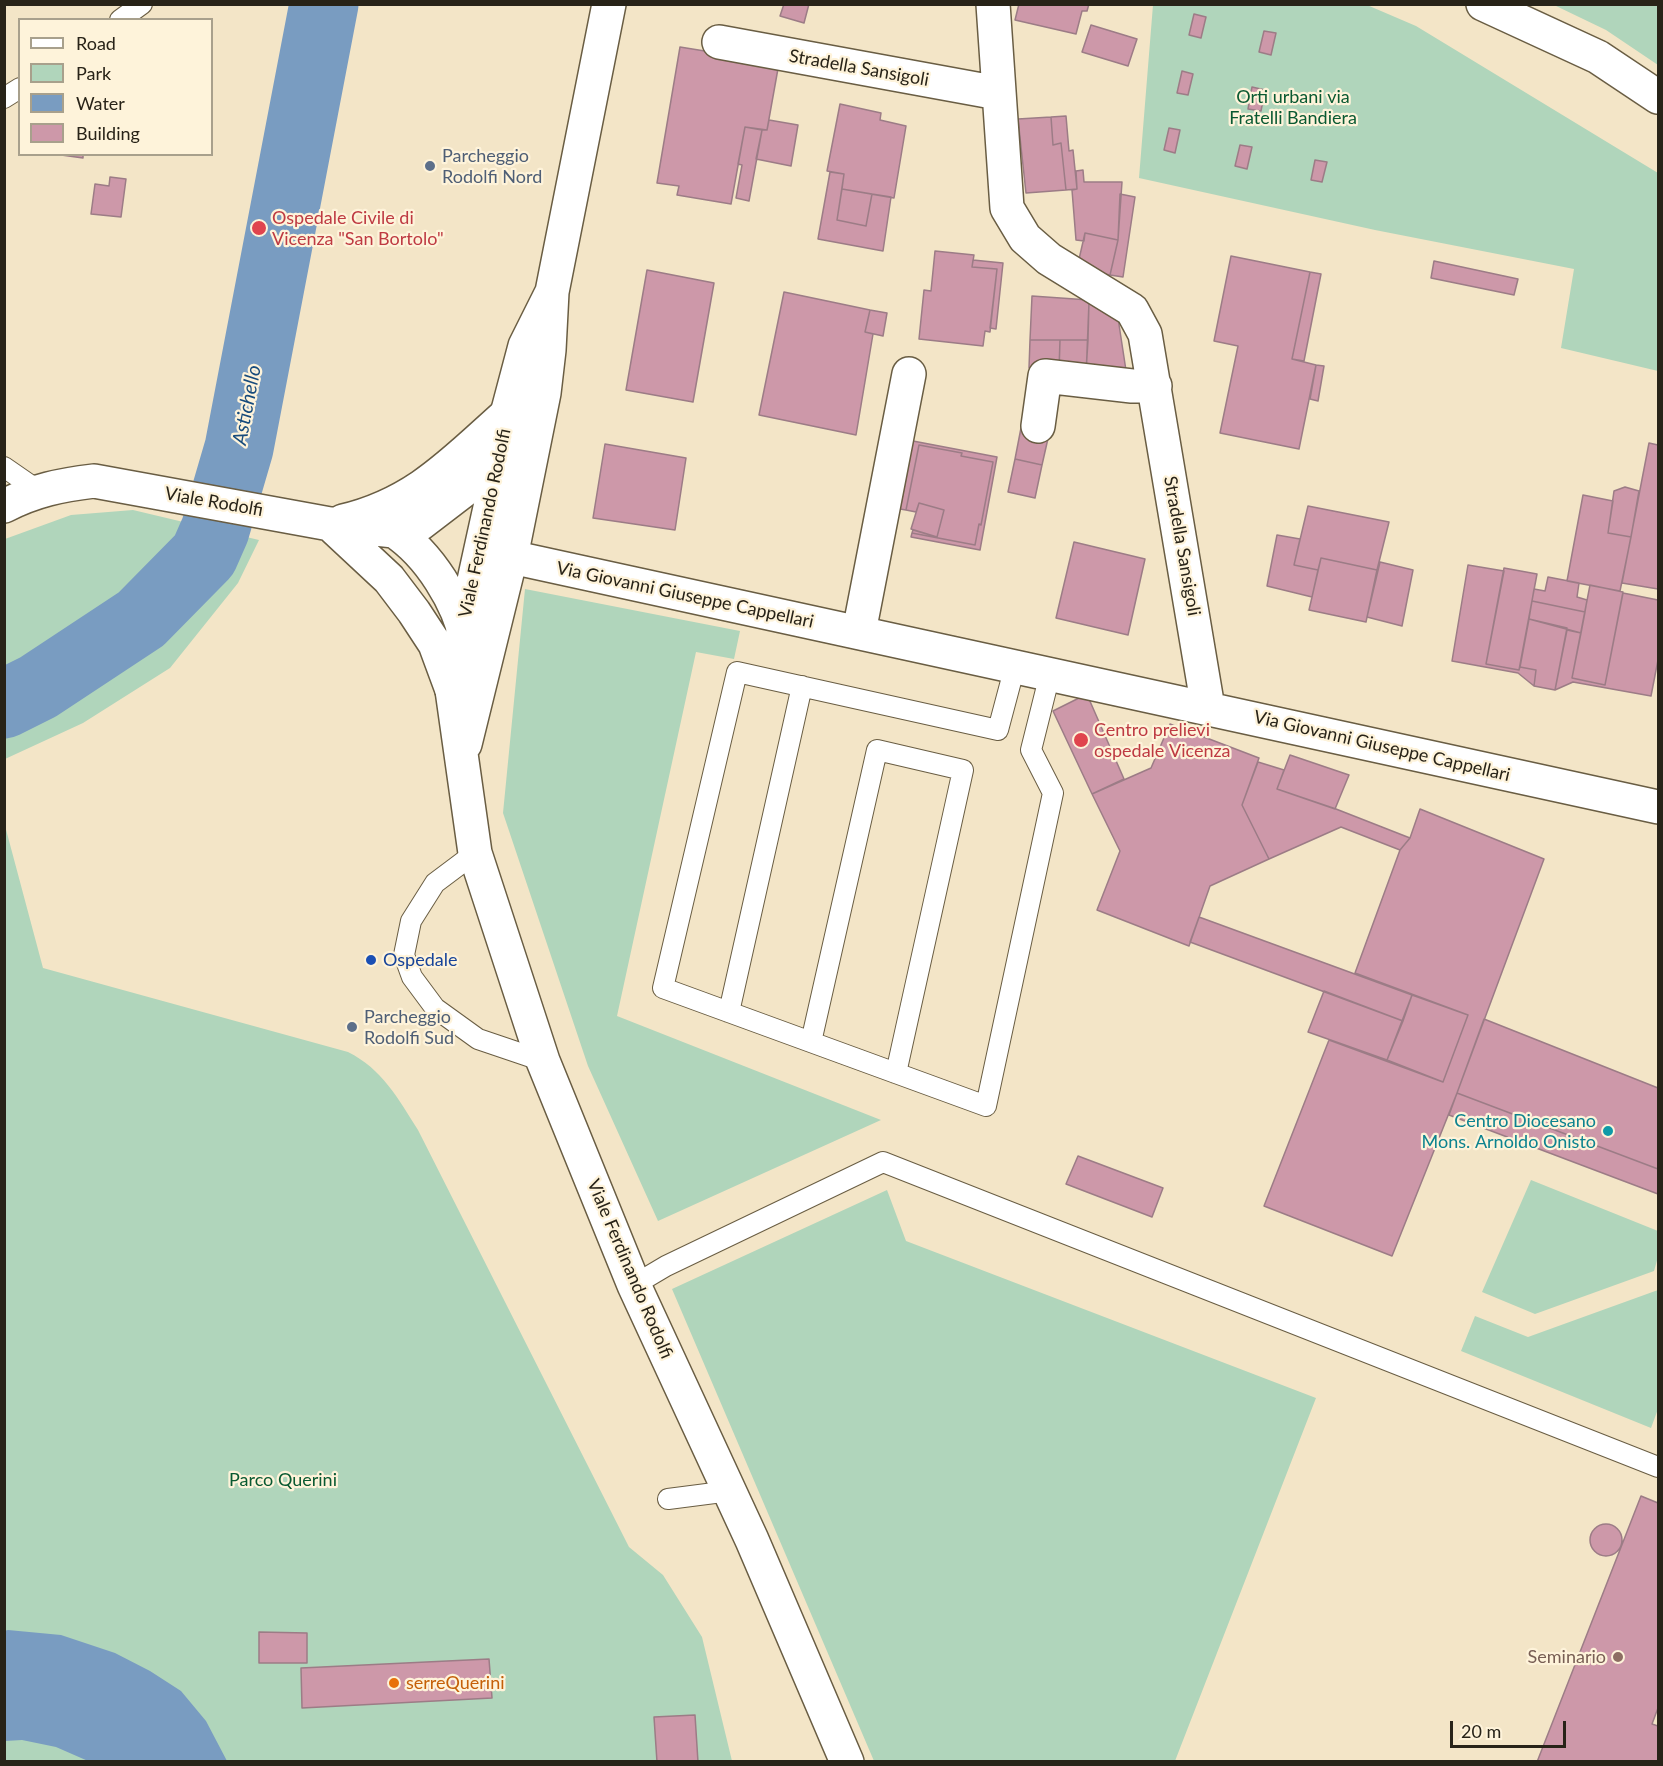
<!DOCTYPE html>
<html>
<head>
<meta charset="utf-8">
<style>
	body { margin:0 }
	#map { position:relative; width:1663px; height:1766px; overflow:hidden; background:#f3e5c7; font-family:Lato,sans-serif }
	canvas { display:block }
	.frame { position:absolute; inset:0; border:6px solid #282318; pointer-events:none }
	.legend { position:absolute; left:18px; top:18px; width:195px; height:138px; box-sizing:border-box; background:#fef3da; border:2px solid #a8a08c; margin:0; padding:8px 10px; list-style:none; font-size:18px; color:#282318 }
	.legend li { display:flex; align-items:center; gap:12px; height:30px }
	.legend b { width:30px; border:2px solid #a8a08c }
	.scale { position:absolute; left:1450px; top:1721px; width:116px; height:27px; box-sizing:border-box; border:3px solid #282318; border-top:0; padding-left:8px; font-size:18px; line-height:21px; white-space:nowrap; color:#282318; -webkit-text-stroke:4px #fef3da; paint-order:stroke }
</style>
</head>
<body>
<div id="map">
<canvas width="1663" height="1766"></canvas>
<div class="frame"></div>
<ul class="legend">
<li><b style="height:8px;background:#fff"></b>Road</li>
<li><b style="height:16px;background:#b0d5bb"></b>Park</li>
<li><b style="height:16px;background:#799cc1"></b>Water</li>
<li><b style="height:16px;background:#cd98a9"></b>Building</li>
</ul>
<div class="scale">20 m</div>
</div>
<script>
const c = document.querySelector('canvas').getContext('2d');
c.lineJoin = 'round';
function fill(path, color) {
  c.fillStyle = color;
  c.fill(path, 'evenodd');
}
function strokePath(path, color, width, dash) {
  c.strokeStyle = color;
  c.lineWidth = width;
  c.lineCap = dash ? 'butt' : 'round';
  c.setLineDash(dash || []);
  c.stroke(path);
}
function drawText(font, color, halo, rows, align = 'center') {
  c.font = font + ' Lato,sans-serif';
  c.lineWidth = 4.5;
  c.setLineDash([]);
  c.textBaseline = 'middle';
  c.strokeStyle = halo;
  c.fillStyle = color;
  for (const [text, x, y, turn = 0] of rows) {
    c.save();
    c.translate(x, y);
    c.rotate((+turn || 0) * Math.PI / 180);
    c.textAlign = isNaN(turn) ? turn : align;
    if (halo) c.strokeText(text, 0, 0);
    c.fillText(text, 0, 0);
    c.restore();
  }
}
const green = new Path2D(`
	M1153,5H1367L1416,26L1658,173V371L1561,348L1574,269L1375,230L1139,178Z
	M1554,5H1658V65L1606,30Z
	M133,510L259,540L238,583L170,668L83,723L5,759V539L71,515Z
	M525,589L740,631L734,659L696,652L617,1016L881,1120L658,1221L588,1066L503,813Z
	M4,822L43,968L348,1052C382,1069 398,1098 418,1130L629,1547L663,1575L702,1637L732,1761H5Z
	M1531,1180L1658,1231V1257L1654,1271L1535,1314L1482,1292Z
	M887,1190L906,1241L1316,1398L1175,1761H874L672,1289Z
	M1658,1290V1409L1651,1428L1461,1351L1475,1316L1528,1337Z`);
const water = new Path2D(`
	M8,1630L61,1635L115,1653L150,1671L181,1691L206,1721L227,1761H88L56,1747L22,1740L5,1741L4,1631Z`);
const river = new Path2D(`
	M4,704L38,687L141,619L204,555L215,530L239,448L324,4`);
const building = new Path2D(`
	M784,4H809L804,23L780,16Z
	M1019,4H1089L1087,11H1082L1076,34L1015,20Z
	M1194,14L1206,17L1201,38L1189,35Z
	M1091,25L1137,39L1128,66L1082,52Z
	M1264,31L1276,33L1271,55L1259,52Z
	M680,47L779,63L767,130L745,127L731,204L677,195L679,186L657,183Z
	M1182,71L1193,74L1188,95L1177,93Z
	M1252,87L1265,90L1261,111L1248,109Z
	M840,104L881,113L880,120L906,126L894,198L842,189L844,174L827,171Z
	M1066,116L1069,151L1073,150L1077,189L1066,190L1061,143L1053,145L1051,117Z
	M1051,117L1053,145L1061,143L1066,190L1026,193L1018,119Z
	M769,120L798,125L791,166L756,159L762,130H767Z
	M745,127L762,130L749,201L736,198L742,165L738,164Z
	M1169,128L1180,130L1175,153L1164,150Z
	M1240,145L1252,147L1247,169L1235,166Z
	M54,154H83V158Z
	M1315,160L1327,162L1322,182L1311,180Z
	M1083,170L1084,182H1122L1118,240L1085,233L1084,241L1076,240L1072,190L1077,189L1076,171Z
	M830,172L844,174L837,220L866,226L872,194L891,197L883,251L818,239Z
	M110,177L126,179L121,217L91,214L95,184L109,186Z
	M842,189L872,194L866,226L837,220Z
	M1120,194L1135,197L1123,277L1110,275L1118,240Z
	M1085,233L1118,240L1110,275L1077,268Z
	M935,251L974,255L972,267L997,269L990,332L985,331L983,346L919,339L924,290L931,291Z
	M1231,256L1310,272L1292,359L1316,365L1299,449L1220,433L1238,346L1214,341Z
	M973,260L1003,263L996,329L990,328L997,269L972,267Z
	M1434,261L1518,279L1514,295L1431,278Z
	M647,270L714,283L693,402L626,390Z
	M1310,272L1321,274L1304,361L1292,359Z
	M784,292L870,310L865,332L873,334L856,435L759,415Z
	M1032,296L1089,300L1088,340H1030Z
	M1089,302L1118,318L1127,377H1086Z
	M870,310L887,313L883,336L865,332Z
	M1030,340H1060L1059,369L1029,368Z
	M1060,340H1088L1086,373L1059,372Z
	M1316,365L1324,366L1318,401L1310,399Z
	M1021,428L1049,434L1042,465L1015,459Z
	M913,441L997,457L980,550L911,537L912,533L975,545L979,524L981,525L993,462L961,456L962,453L919,445L906,510L900,509Z
	M1649,443L1658,445V589L1622,583Z
	M605,444L686,458L675,530L593,518Z
	M919,445L962,453L961,456L993,462L981,525L979,524L975,545L912,533L913,530L937,537L944,510L919,503L916,512L906,510Z
	M1015,459L1042,465L1035,498L1008,492Z
	M1625,487L1639,491L1631,537L1608,533L1614,491Z
	M1583,495L1613,501L1608,533L1631,537L1620,591L1567,581Z
	M919,503L944,510L937,537L911,529Z
	M1308,506L1389,522L1377,570L1321,558L1318,570L1294,565Z
	M1277,535L1300,539L1294,565L1318,570L1312,597L1267,586Z
	M1074,542L1145,559L1128,635L1056,618Z
	M1321,558L1377,570L1366,622L1309,610Z
	M1380,562L1413,570L1402,626L1367,617Z
	M1468,565L1504,571L1486,664L1519,670L1520,667L1536,670L1534,686L1518,673L1452,661Z
	M1504,568L1537,574L1519,670L1486,664Z
	M1548,577L1579,583L1577,597L1587,600L1585,612L1532,601L1534,589L1545,591Z
	M1590,585L1623,592L1605,685L1572,678Z
	M1623,593L1658,600V660L1651,696L1573,682L1555,690L1567,630L1581,633L1572,678L1605,685Z
	M1532,601L1585,612L1581,633L1529,619Z
	M1529,619L1567,628L1555,690L1534,686L1536,670L1520,667Z
	M1081,697L1089,699L1124,779L1092,794L1053,711Z
	M1170,724L1259,758L1242,805L1269,859L1210,886L1189,946L1097,910L1120,851L1092,794L1151,768Z
	M1290,755L1349,775L1335,809L1277,789Z
	M1258,762L1284,770L1277,789L1336,809L1410,838L1400,850L1341,827L1269,859L1242,805Z
	M1420,809L1544,859L1457,1093L1392,1256L1264,1206L1329,1040L1443,1082L1468,1015L1355,973L1400,850L1410,838Z
	M1199,917L1412,995L1403,1021L1190,942Z
	M1324,991L1403,1021L1387,1060L1308,1032Z
	M1412,995L1468,1015L1443,1082L1387,1060Z
	M1484,1019L1658,1088V1169L1457,1093Z
	M1457,1093L1658,1169V1194L1449,1115Z
	M1078,1156L1163,1188L1152,1217L1066,1184Z
	M1641,1496L1658,1503V1708L1652,1724L1658,1726V1762H1537Z
	M1590 1540a16 16 0 1 1 32 0a16 16 0 1 1-32 0Z
	M259,1632L307,1633V1663H259Z
	M489,1659L492,1698L302,1708L301,1668Z
	M695,1715L698,1762H657L654,1717Z`);
const lane = new Path2D(`
	M120,20L142,4
	M4,98L20,88
	M4,467L30,485L45,489
	M1015,666L998,730L737,672L663,988L986,1106L1053,793L1031,750L1050,674
	M475,853L435,883L411,921L404,955L412,977L435,1008L478,1039L543,1061
	M729,1012L802,686
	M811,1042L877,750L963,770L896,1073
	M634,1285L666,1266L883,1162L1658,1467
	M668,1499L730,1491`);
const street = new Path2D(`
	M993,4L1007,208L1025,238L1049,259L1132,310L1145,334L1208,708
	M719,42L998,93
	M1038,426L1045,376L1132,386H1155
	M4,506C35,490 61,485 94,481L330,524L394,531L420,524L501,462L513,450
	M343,521C416,504 454,461 507,414
	M330,524L389,579L414,612L435,644L452,690
	M394,531C429,554 459,602 467,643
	M511,557L1658,807
	M859,632L909,374`);
const secondary = new Path2D(`
	M1483,4L1598,57L1658,97
	M552,292L525,346L507,414L500,462L464,626L452,690L475,853L543,1061L634,1285L752,1540L847,1762
	M465,744L511,557L544,393L549,350L552,292L609,4`);
const markers = [
	[430,166,6,"#5c6f8a"],
	[259,228,8,"#e0444e"],
	[1081,740,8,"#e0444e"],
	[371,960,6,"#1a4fb4"],
	[352,1027,6,"#5c6f8a"],
	[1608,1131,6,"#0f9aa8"],
	[1618,1657,6,"#8d6e63"],
	[394,1683,6,"#e8710a"]
];
const streetNames = [
	["Stradella Sansigoli",859,68,10],
	["Viale Rodolfi",214,502,10],
	["Viale Ferdinando Rodolfi",485,523,-78],
	["Stradella Sansigoli",1182,546,80],
	["Via Giovanni Giuseppe Cappellari",685,595,12],
	["Via Giovanni Giuseppe Cappellari",1382,746,13],
	["Viale Ferdinando Rodolfi",630,1269,67]
];
const parkNames = [
	["Orti urbani via",1293,97],
	["Fratelli Bandiera",1293,118],
	["Parco Querini",283,1480]
];
const serviceNames = [
	["Parcheggio",442,156],
	["Rodolfi Nord",442,177],
	["Parcheggio",364,1017],
	["Rodolfi Sud",364,1038]
];
const healthNames = [
	["Ospedale Civile di",272,218],
	["Vicenza \"San Bortolo\"",272,239],
	["Centro prelievi",1094,730],
	["ospedale Vicenza",1094,751]
];
const transitNames = [
	["Ospedale",383,960]
];
const cultureNames = [
	["Centro Diocesano",1596,1121],
	["Mons. Arnoldo Onisto",1596,1142]
];
const educationNames = [
	["Seminario",1606,1657]
];
const foodNames = [
	["serreQuerini",406,1683]
];
const waterNames = [
	["Astichello",247,405,-79]
];
fill(green, '#b0d5bb');
fill(water, '#799cc1');
strokePath(river, '#799cc1', 69);
fill(building, '#cd98a9');
strokePath(building, '#9c7c86', 1.5);
strokePath(lane, '#695d43', 22);
strokePath(street, '#695d43', 36);
strokePath(secondary, '#695d43', 36);
strokePath(lane, '#fff', 20);
strokePath(street, '#fff', 33);
strokePath(secondary, '#fff', 33);
for (const [x, y, r, color] of markers) {
  const dot = new Path2D();
  dot.arc(x, y, r, 0, 2 * Math.PI);
  c.fillStyle = color;
  c.fill(dot);
  strokePath(dot, '#fef3da', 2);
}
drawText('18px', '#282318', '#fef3da', streetNames);
drawText('18px', '#095931', '#fef3da', parkNames);
drawText('18px', '#4e5e75', '#fef3da', serviceNames, 'left');
drawText('18px', '#be3a42', '#fef3da', healthNames, 'left');
drawText('18px', '#164399', '#fef3da', transitNames, 'left');
drawText('18px', '#0d838f', '#fef3da', cultureNames, 'right');
drawText('18px', '#785e54', '#fef3da', educationNames, 'right');
drawText('18px', '#c56008', '#fef3da', foodNames, 'left');
drawText('italic 20px', '#174b7c', '#fef3da', waterNames);
</script>
</body>
</html>
